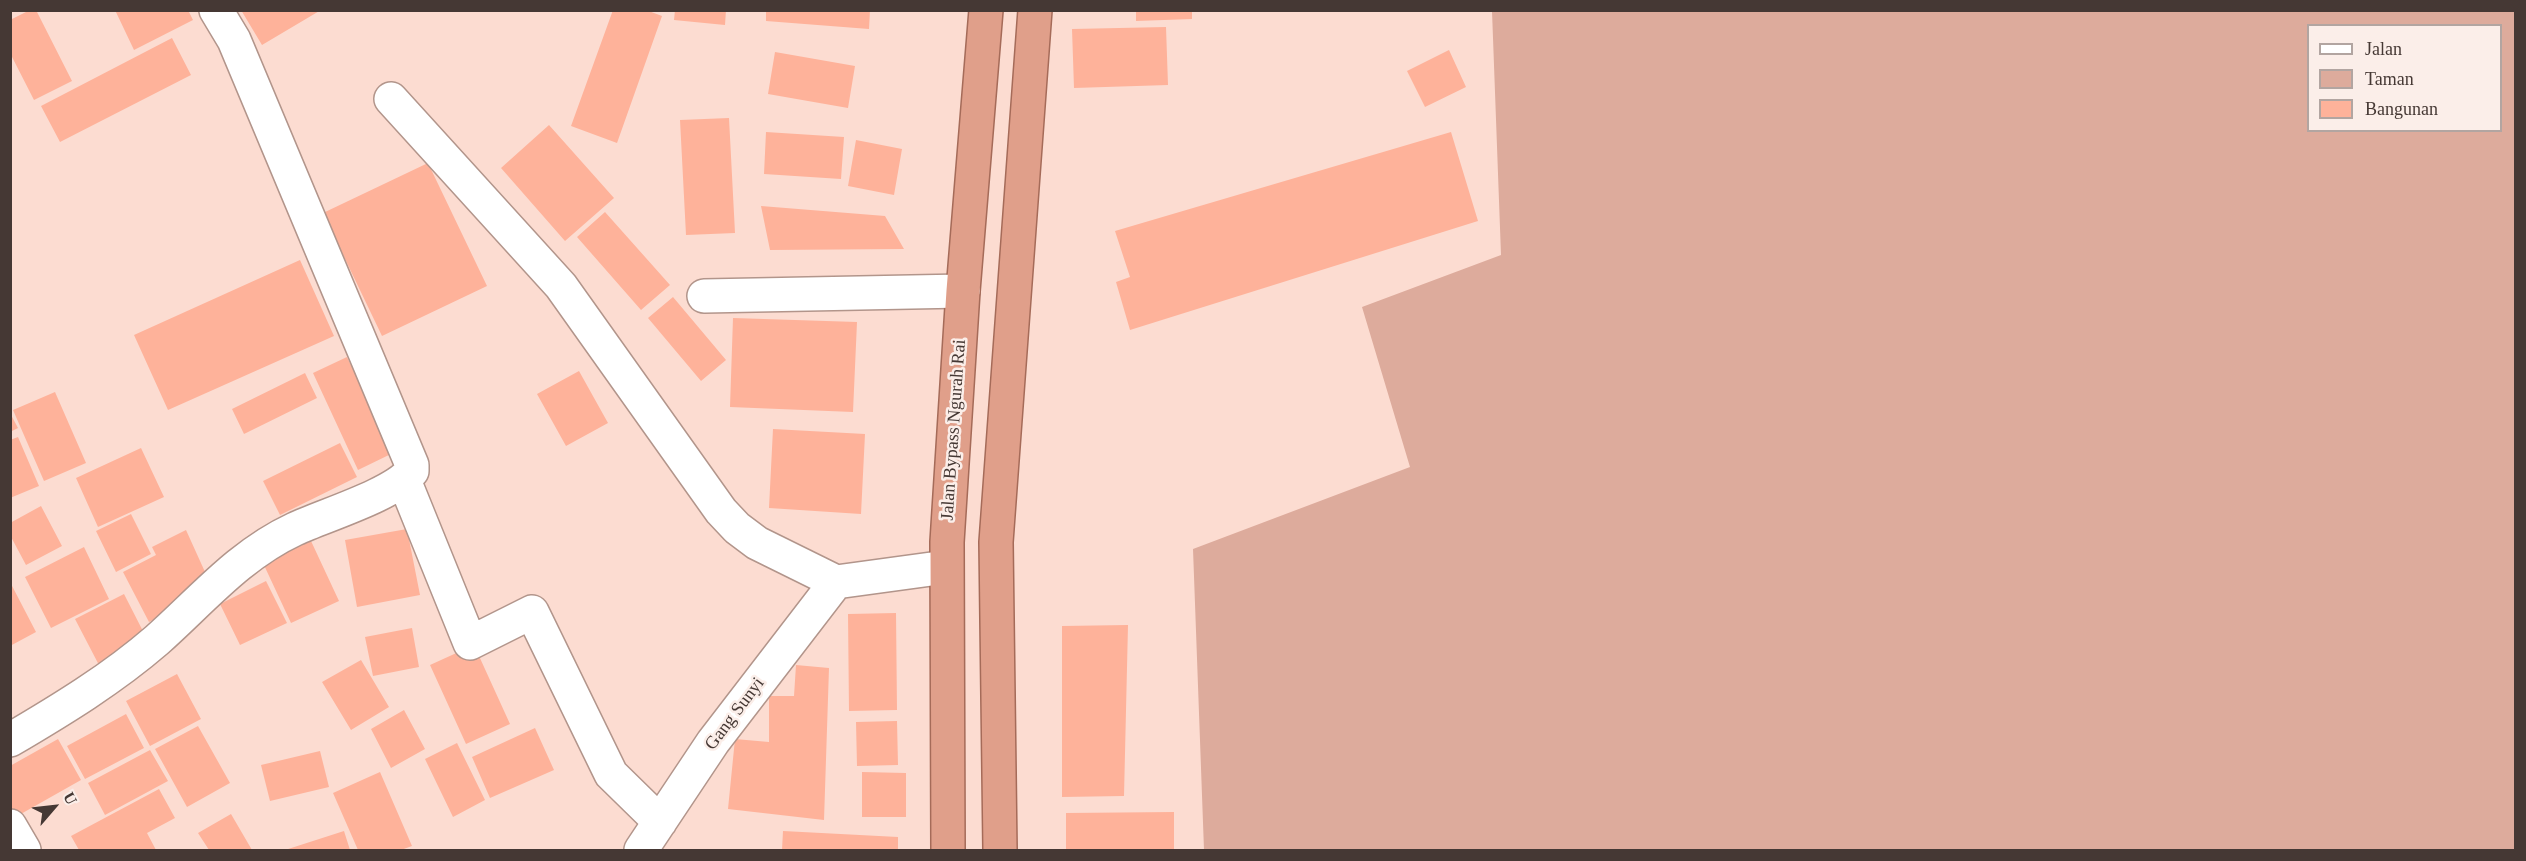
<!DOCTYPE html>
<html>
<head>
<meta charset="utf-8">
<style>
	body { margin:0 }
	#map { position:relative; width:2526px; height:861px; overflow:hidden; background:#fcdcd1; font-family:"Times New Roman",serif }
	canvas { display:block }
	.frame { position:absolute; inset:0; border:12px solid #453834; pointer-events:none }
	.legend { position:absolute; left:2307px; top:24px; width:195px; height:108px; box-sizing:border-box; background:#fbeee9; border:2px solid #b2a5a1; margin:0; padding:8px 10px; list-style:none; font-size:18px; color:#453834 }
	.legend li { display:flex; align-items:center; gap:12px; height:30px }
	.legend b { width:30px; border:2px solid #b2a5a1 }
	.north { position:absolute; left:24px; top:777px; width:60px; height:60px; -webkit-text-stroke:4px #fbeee9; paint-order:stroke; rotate:62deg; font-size:16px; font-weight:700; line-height:24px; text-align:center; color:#453834 }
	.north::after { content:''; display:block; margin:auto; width:21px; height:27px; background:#453834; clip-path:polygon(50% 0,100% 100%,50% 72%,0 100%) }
</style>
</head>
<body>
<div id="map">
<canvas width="2526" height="861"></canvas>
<div class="frame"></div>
<ul class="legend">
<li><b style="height:8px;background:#fff"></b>Jalan</li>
<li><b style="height:16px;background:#ddab9c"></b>Taman</li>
<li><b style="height:16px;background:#feb29a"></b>Bangunan</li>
</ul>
<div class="north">U</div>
</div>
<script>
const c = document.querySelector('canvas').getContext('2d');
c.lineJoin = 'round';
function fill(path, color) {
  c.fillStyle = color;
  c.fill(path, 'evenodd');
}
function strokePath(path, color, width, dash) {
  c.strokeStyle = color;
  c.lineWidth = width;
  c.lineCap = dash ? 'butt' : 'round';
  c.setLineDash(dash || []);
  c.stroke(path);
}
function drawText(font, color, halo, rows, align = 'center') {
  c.font = font + ' "Times New Roman",serif';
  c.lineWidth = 5;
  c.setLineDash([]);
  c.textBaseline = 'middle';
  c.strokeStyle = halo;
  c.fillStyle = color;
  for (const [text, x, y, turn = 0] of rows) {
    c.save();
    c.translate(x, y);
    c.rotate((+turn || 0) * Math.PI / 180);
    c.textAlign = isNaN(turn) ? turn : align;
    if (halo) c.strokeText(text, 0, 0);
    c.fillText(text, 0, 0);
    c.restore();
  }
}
const green = new Path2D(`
	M1492,11H2515V850H1204L1193,549L1410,467L1362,307L1501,255ZM2308,26H2500V130H2308Z`);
const building = new Path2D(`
	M30,10H36L72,81L34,100L10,53V20Z
	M115,10H188L193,20L134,50Z
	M241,10H321L262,45Z
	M613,10H646L662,16L617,143L571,126Z
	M675,10H726L725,25L674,20Z
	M766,10H870L869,29L766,21Z
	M1136,10H1192V19L1136,21Z
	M1166,27L1168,85L1074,88L1072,29Z
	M172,38L191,75L60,142L41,106Z
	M1449,50L1466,87L1425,107L1407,71Z
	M775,52L855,66L848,108L768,94Z
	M729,118L735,233L686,235L680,120Z
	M549,125L614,198L565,241L501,168Z
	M766,132L844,137L841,179L764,174Z
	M1451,132L1478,221L1130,330L1116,282L1130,277L1115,231Z
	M856,140L902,149L894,195L848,186Z
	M428,163L487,286L382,336L323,213Z
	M761,206L885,216L904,249L770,250Z
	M605,212L670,285L641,310L577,237Z
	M300,260L334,336L168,410L134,335Z
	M673,297L726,360L701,381L648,318Z
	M733,318L857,322L853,412L730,407Z
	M347,357L393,453L358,470L313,373Z
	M579,371L608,423L566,446L537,394Z
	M305,373L317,398L244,434L232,409Z
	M55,392L86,463L44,481L13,410Z
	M10,413L18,428L10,432Z
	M773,429L865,434L861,514L769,508Z
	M18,437L39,486L10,498V440Z
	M340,443L357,477L280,515L263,481Z
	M141,448L164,497L98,527L76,478Z
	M41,506L62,546L26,565L10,535V523Z
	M131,514L151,554L116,572L96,531Z
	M407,529L420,595L357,607L345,540Z
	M186,530L210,583L196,598L149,622L123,572L156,555L152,547Z
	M311,541L339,601L291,623L263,563Z
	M84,547L109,599L51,628L25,577Z
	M266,581L287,623L240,645L220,604Z
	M10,582L36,632L10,646Z
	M124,594L148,641L100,667L75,619Z
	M896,613L897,710L849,711L848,614Z
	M1128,625L1124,796L1062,797V626Z
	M412,628L419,667L373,676L365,637Z
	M474,645L510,724L466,744L430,665Z
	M361,660L389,707L351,730L322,682Z
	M796,665L829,668L824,820L728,809L735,739L769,742V696H794Z
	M177,674L201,719L150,746L126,701Z
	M404,710L425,749L391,768L371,729Z
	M126,714L144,748L85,779L67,746Z
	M897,721L898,765L857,766L856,722Z
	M198,726L230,783L187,807L155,749Z
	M535,728L554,770L490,798L472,757Z
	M58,739L81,780L12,819L10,766Z
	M457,743L485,800L453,817L425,759Z
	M150,750L168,781L105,815L88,783Z
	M320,751L329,787L270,801L261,765Z
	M380,772L412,846L401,850H358L333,793Z
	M862,772L906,773V817H862Z
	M159,789L175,818L147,833L156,850H79L71,836Z
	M1174,812V850H1066V813Z
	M231,814L252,850H209L198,833Z
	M344,831L350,850H285Z
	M783,831L898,837V850H782Z`);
const minor = new Path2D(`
	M391,99L561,286L721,511L737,528L757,543L836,582L946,567
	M704,296L963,291
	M404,480L470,643L532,612L611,774L660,822
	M10,740C61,710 112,679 157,640C202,600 239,555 295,529C325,515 393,495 412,471V465L234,40L216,10
	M10,826L24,850
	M641,850L713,742L836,582`);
const trunk = new Path2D(`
	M948,850L947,542L963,291L986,10
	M1000,850L996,542L1035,10`);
const streetNames = [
	["Jalan Bypass Ngurah Rai",954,430,-86],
	["Gang Sunyi",735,714,-53]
];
fill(green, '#ddab9c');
fill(building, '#feb29a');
strokePath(minor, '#b2958b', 36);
strokePath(trunk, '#a56b59', 36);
strokePath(minor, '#fff', 33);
strokePath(trunk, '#e09f8a', 33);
drawText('18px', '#453834', '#fbeee9', streetNames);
</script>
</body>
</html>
